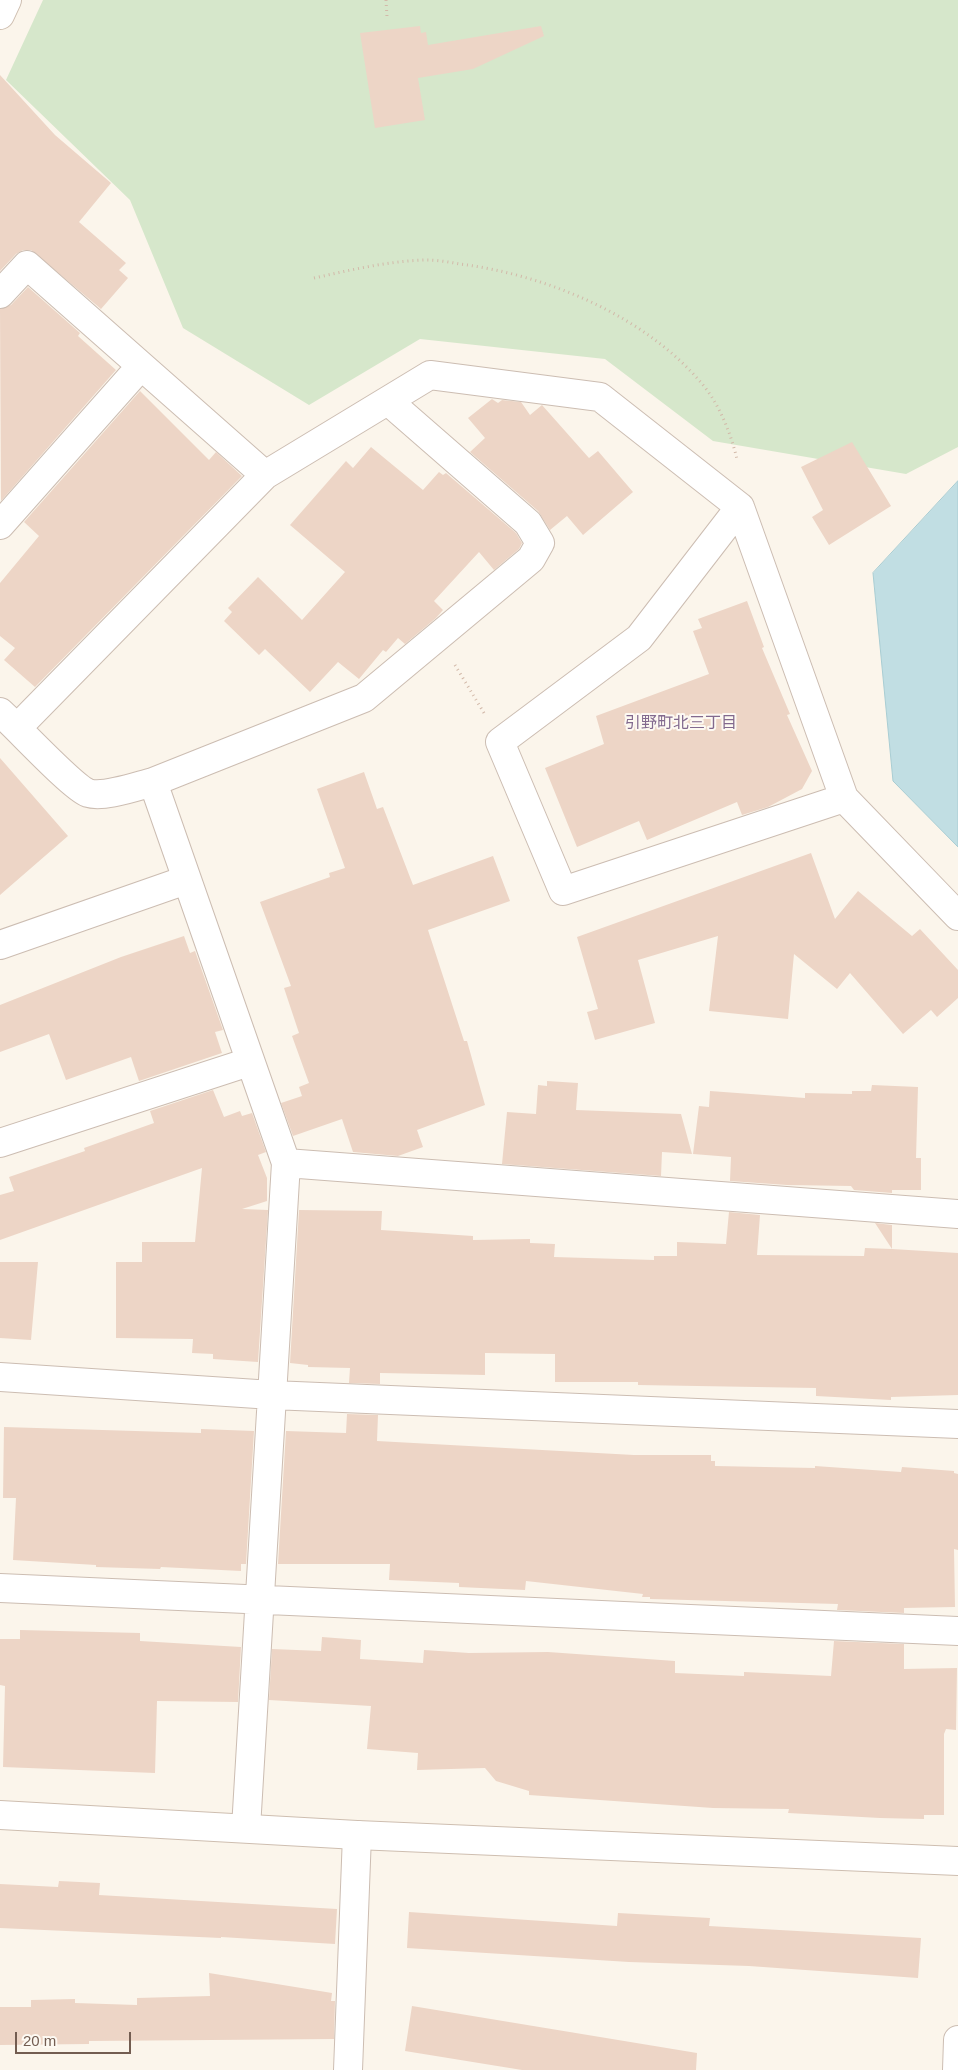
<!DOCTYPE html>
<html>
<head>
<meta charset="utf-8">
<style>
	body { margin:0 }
	#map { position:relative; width:958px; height:2070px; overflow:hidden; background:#fbf5eb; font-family:Helvetica,sans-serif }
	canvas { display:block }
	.scale { position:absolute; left:15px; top:2032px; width:116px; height:22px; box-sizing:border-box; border:2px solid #735d51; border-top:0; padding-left:6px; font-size:15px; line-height:18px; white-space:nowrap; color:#735d51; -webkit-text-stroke:4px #fdf9f2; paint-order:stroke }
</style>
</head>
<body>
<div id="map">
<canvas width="958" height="2070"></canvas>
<div class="scale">20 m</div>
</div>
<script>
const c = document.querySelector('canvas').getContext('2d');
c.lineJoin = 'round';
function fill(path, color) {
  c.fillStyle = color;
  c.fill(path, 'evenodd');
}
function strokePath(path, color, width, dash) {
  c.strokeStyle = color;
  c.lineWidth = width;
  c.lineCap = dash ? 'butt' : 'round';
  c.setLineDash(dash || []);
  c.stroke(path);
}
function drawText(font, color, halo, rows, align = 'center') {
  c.font = font + ' Helvetica,"Noto Sans JP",sans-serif';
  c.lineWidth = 4;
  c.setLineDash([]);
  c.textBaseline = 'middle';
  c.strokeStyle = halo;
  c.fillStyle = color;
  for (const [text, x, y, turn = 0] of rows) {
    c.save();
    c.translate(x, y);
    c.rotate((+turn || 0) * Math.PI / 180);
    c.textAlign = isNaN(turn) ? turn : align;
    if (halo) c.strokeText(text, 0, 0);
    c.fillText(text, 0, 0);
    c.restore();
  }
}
const green = new Path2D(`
	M43,0H958V447L906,474L713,441L605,359L420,339L309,405L183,328L130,200L6,80Z`);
const water = new Path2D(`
	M958,481V847L893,781L873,573Z`);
const building = new Path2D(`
	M420,26L421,33L426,32L428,45L541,26L544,36L473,69L418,78L425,120L375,128L360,33Z
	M0,75L55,135L111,183L79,222L126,263L119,270L128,278L101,309L31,250H23L16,254L0,271Z
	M28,287L80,333L78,336L116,370L1,501L0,309L11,305Z
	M140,391L209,460L216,452L242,476L35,687L4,660L15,648L0,636V583L39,536L24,522Z
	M492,399L498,403L502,400L521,402L530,415L542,405L589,458L598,451L633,492L583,535L567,516L550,530L538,511L470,452L485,438L468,418Z
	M852,442L891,506L829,545L812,517L823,510L801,467Z
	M371,447L423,490L439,472L443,475L446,473L516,533L522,543L519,549L494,570L479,552L434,601L443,610L436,618L405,644L398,638L386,652L383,650L359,679L338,662L310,692L265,649L259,655L224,621L232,612L228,608L258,577L302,620L345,572L290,525L346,461L353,468Z
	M747,601L764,647L762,648L790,714L787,715L812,771L802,789L768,807L742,815L737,802L647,840L639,821L577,847L545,768L604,744L596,716L709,674L693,631L702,628L698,619Z
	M0,758L68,836L0,895Z
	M364,772L377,809L383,807L413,885L493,856L510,901L428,930L464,1041H467L485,1105L417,1130L423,1147L398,1156L353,1152L342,1119L293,1136L281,1103L302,1096L299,1087L309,1083L292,1036L299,1033L284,988L291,986L260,902L330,877L329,873L345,868L317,789Z
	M811,853L835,919L858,891L912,936L920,929L958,970V998L937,1017L931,1010L903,1034L850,973L837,989L794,954L788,1019L709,1011L718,936L638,960L655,1023L595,1040L587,1012L598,1009L577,937Z
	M184,936L190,953L195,951L223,1030L215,1032L222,1053L139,1081L131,1057L66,1080L49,1034L0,1052V1005L121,957Z
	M547,1081L578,1083L576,1110L681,1114L692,1154L662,1152L661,1176L502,1164L507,1112L536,1114L538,1085L547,1086Z
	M872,1085L918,1087L916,1158H921V1190H892V1193L854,1190L851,1186L787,1185L730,1181L731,1157L693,1154L699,1106L709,1107L710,1091L805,1098V1093L852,1094V1091H871Z
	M213,1090L224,1117L240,1111L242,1116L252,1113L266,1152L258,1155L267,1178V1201L242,1209L268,1210L258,1362L213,1359V1354L192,1353L193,1339L116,1338V1262H142V1242H195L202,1168L0,1240V1195L14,1191L9,1177L85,1151L84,1148L154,1123L150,1111Z
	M299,1210L382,1211L381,1230L473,1236V1240L530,1239V1243L555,1244L554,1257L654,1260V1256H677V1242L726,1244L729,1212L760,1215L757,1255L864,1256L865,1248L892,1249L875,1223L892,1225V1249L958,1253V1395L891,1397V1400L816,1396V1388L638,1385V1382H555V1354L485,1353V1375L380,1373V1384L349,1383L350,1368L308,1367V1365L290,1363Z
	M0,1262H38L31,1340L0,1338Z
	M347,1414L378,1415L377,1441L634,1455H711V1461H715V1466L815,1468V1466L901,1472L902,1467L954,1471V1473L958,1474V1550L954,1549L955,1607L904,1608V1613L837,1610L838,1604L650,1599V1597H642L643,1594L526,1581L525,1590L459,1587V1583L389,1580L390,1564H278L286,1431L346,1433Z
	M4,1427L201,1433V1429L254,1431L246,1564H241V1571L161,1567L160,1569L96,1567V1565L13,1560L16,1498H3Z
	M20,1630L140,1633V1641L241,1647L238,1702L157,1701L155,1773L3,1767L5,1686L0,1685V1639H20Z
	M322,1637L361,1640L360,1659L423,1663L424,1650L469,1653L548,1652L675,1661V1673L744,1676V1672L831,1676L834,1641L904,1644V1669L957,1668L956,1730L946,1729L944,1734V1815H924V1819L880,1818L788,1813L789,1809L713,1808L529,1795V1791L496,1781L485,1768L417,1770L418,1753L367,1749L371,1706L269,1700L272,1649L321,1651Z
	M59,1881L100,1883L99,1895L337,1909L335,1944L221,1937V1938L0,1928V1884L58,1887Z
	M409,1912L617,1926L618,1913L710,1918L709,1926L921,1938L918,1978L749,1966L629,1962L407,1948Z
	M209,1973L332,1993L331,2001H335L334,2039L89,2041V2044L0,2045V2007H31V2000L75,1999V2003L137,2005V1998L210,1996Z
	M412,2006L697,2053L696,2070H522L405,2051Z`);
const path = new Path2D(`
	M386,0L387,17
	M314,278C351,270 388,261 426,260C437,260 449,262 460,264C548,275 651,318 707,390C722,411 731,435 737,459
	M455,665L484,713`);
const street = new Path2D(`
	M0,294L27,265L265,475
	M740,507L639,638L500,742L563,891L844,798
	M0,525L141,366
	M0,712C17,727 72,787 88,793C104,798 137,786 153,782L286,1163L246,1828
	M17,728L265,475L430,375L600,397L740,507L844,798L958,916
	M153,782L364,698L531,559L540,543L528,523L388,401
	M0,945L186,880
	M0,1143L249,1062
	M286,1163L958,1214
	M0,1377L272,1395L958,1424
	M0,1588L958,1631
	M348,2070L357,1835
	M957,2070L958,2040`);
const secondary = new Path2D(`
	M0,15L7,0
	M0,1815L357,1835L958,1861`);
const neighbourhoodNames = [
	["引野町北三丁目",681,724]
];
fill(green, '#d6e7cb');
fill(water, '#c1dee3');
strokePath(water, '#a9cdd3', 1);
fill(building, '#edd5c6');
strokePath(street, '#ccbdb2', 30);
strokePath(secondary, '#cebeb0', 30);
strokePath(path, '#d2b9a9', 3, [1, 4]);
strokePath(street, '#fff', 28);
strokePath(secondary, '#fff', 28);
drawText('16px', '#82698e', '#fdf9f2', neighbourhoodNames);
</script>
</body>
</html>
